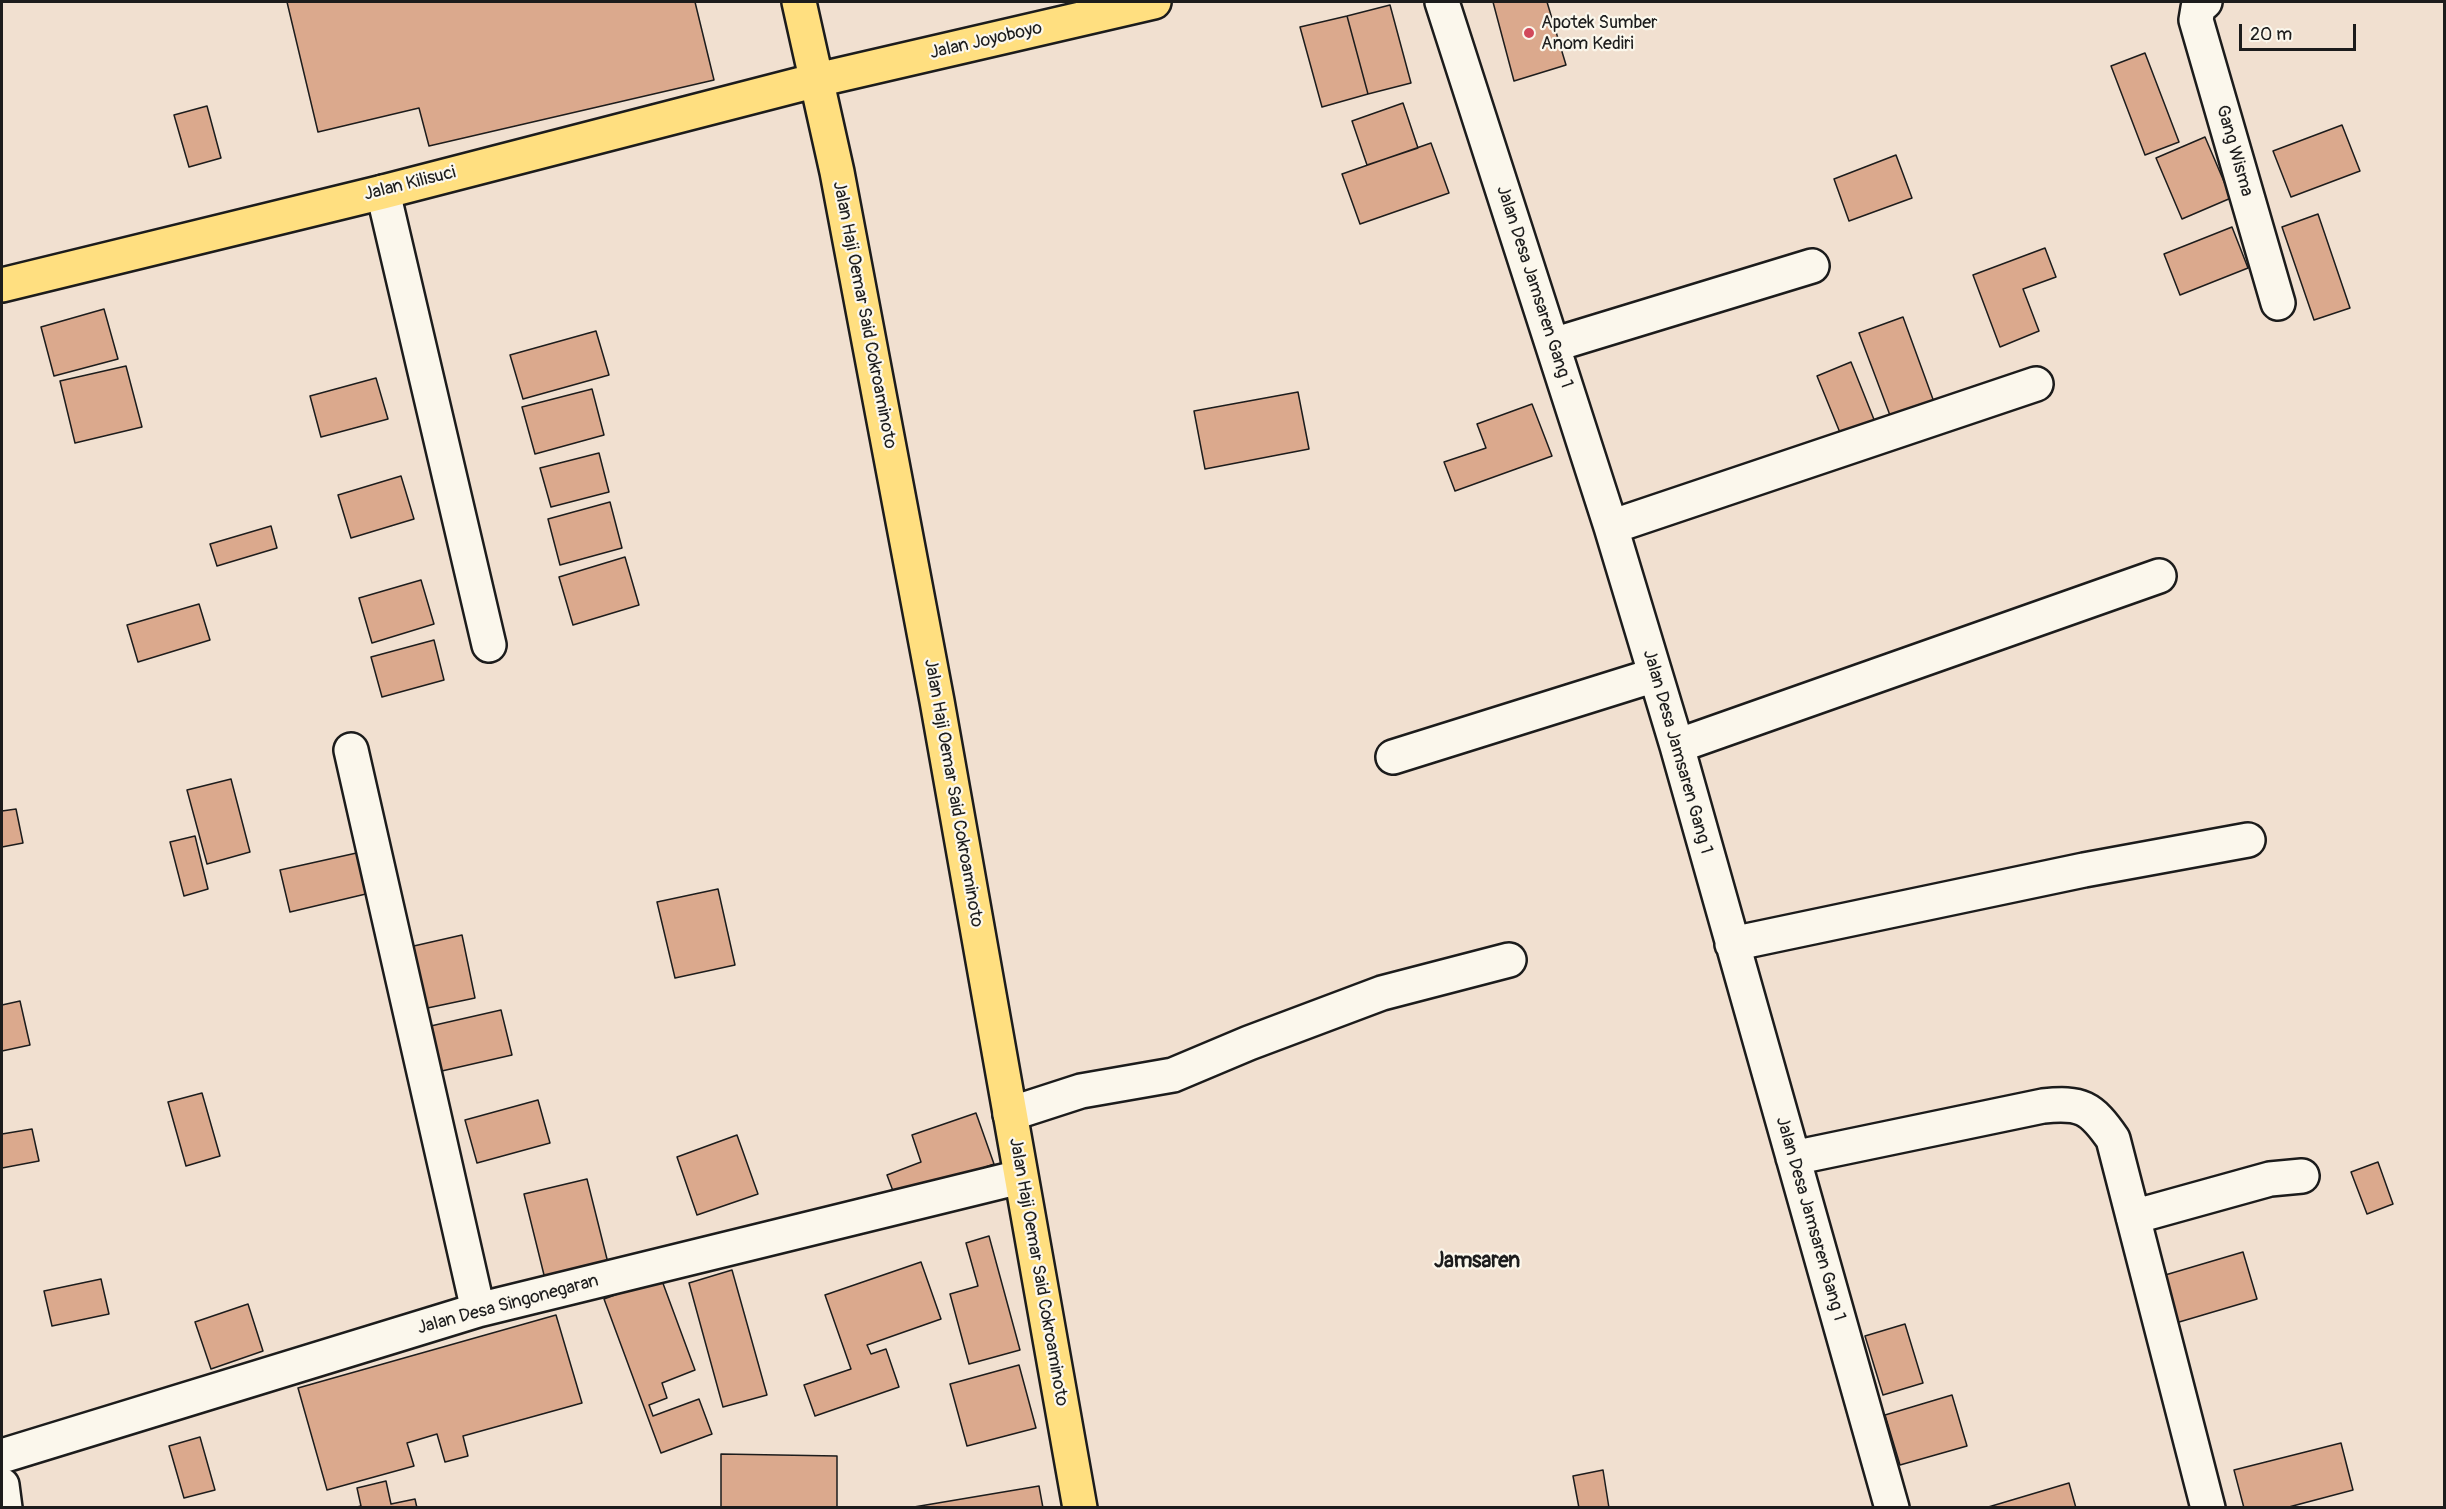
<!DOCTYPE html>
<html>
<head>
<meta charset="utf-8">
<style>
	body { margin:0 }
	#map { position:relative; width:2446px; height:1509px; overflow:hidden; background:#f1e0d0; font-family:Pangolin,sans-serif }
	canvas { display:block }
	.frame { position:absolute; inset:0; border:3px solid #1c1c1c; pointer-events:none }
	.scale { position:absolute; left:2239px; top:24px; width:117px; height:27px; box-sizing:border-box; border:3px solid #1c1c1c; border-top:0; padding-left:8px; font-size:18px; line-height:21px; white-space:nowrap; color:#1c1c1c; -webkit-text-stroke:4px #fbf7ec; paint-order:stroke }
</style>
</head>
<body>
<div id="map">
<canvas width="2446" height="1509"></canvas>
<div class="frame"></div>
<div class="scale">20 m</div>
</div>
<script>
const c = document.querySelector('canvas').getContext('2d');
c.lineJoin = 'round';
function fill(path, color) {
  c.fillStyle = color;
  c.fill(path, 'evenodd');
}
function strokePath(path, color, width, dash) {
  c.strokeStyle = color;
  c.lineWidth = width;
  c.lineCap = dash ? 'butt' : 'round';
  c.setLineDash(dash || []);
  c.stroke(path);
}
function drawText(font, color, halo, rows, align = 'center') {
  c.font = font + ' Pangolin,sans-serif';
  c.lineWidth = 4.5;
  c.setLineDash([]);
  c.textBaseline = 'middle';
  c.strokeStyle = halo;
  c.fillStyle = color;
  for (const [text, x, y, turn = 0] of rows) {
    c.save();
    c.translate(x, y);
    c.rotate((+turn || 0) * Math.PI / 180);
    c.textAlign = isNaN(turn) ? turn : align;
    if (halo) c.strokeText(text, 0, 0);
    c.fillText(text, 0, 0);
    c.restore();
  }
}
const building = new Path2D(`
	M287,2H695L714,80L429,146L419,108L318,132Z
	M1493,2H1547L1566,65L1514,81Z
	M1390,5L1411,83L1368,94L1347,16Z
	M1347,16L1368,94L1322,107L1300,27Z
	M2145,53L2179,142L2145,155L2111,66Z
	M1403,103L1418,148L1367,165L1352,121Z
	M207,106L221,158L189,167L174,115Z
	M2342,125L2360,171L2291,197L2273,151Z
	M2205,137L2231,198L2182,219L2156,158Z
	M1431,143L1449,193L1360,224L1342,174Z
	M1896,155L1912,198L1849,221L1834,179Z
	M2318,214L2350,308L2314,320L2282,227Z
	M2232,227L2248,268L2180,295L2164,254Z
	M2045,248L2056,277L2023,289L2039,331L2000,347L1973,275Z
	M104,309L118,359L54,376L41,327Z
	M1903,317L1934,402L1891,418L1859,333Z
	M596,331L609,375L523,399L510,355Z
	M1851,362L1877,427L1843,440L1817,376Z
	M126,366L142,427L75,443L60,381Z
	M376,378L388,419L321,437L310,396Z
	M592,389L604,435L535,454L522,407Z
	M1298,392L1309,449L1205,469L1194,411Z
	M1532,404L1552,456L1455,491L1444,462L1486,448L1477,424Z
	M599,453L609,492L551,507L540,468Z
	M401,476L414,519L351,538L338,495Z
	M610,502L622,548L560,565L548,519Z
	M271,526L277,548L217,566L210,544Z
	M625,557L639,605L573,625L559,577Z
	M421,580L434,624L372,643L359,598Z
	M199,604L210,640L138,662L127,625Z
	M434,640L444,680L382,697L371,657Z
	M231,779L250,852L207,864L187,790Z
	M16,809L23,843L2,847V811Z
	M195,836L208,889L184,896L170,842Z
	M361,852L370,893L290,912L280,870Z
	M718,889L735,965L675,978L657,902Z
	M462,935L475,998L418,1010L405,948Z
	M20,1001L30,1045L2,1051V1005Z
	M501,1010L512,1055L433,1073L422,1028Z
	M202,1093L220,1156L186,1166L168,1102Z
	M538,1100L550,1143L477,1163L465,1120Z
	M976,1113L994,1164L896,1199L887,1175L921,1162L912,1135Z
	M32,1129L39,1161L2,1168V1134Z
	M737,1135L758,1194L697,1215L677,1157Z
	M2378,1162L2393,1204L2367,1214L2351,1172Z
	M587,1179L609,1267L546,1283L524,1194Z
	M989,1236L1020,1350L969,1364L950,1294L978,1286L966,1243Z
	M2243,1252L2257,1299L2169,1325L2155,1278Z
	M921,1262L941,1319L867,1345L871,1354L886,1349L899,1387L815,1416L804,1385L851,1369L825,1295Z
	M732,1270L767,1395L723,1407L689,1283Z
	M661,1278L695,1370L662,1383L667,1398L649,1405L653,1416L699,1399L712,1434L661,1453L604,1299Z
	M101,1279L109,1314L52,1326L44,1291Z
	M248,1304L263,1351L211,1369L195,1322Z
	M556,1315L582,1403L463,1436L468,1456L445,1462L437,1434L407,1443L414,1466L327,1490L298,1388Z
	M1905,1324L1923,1383L1883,1395L1865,1336Z
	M1019,1365L1036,1428L967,1446L950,1384Z
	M1952,1395L1967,1446L1900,1465L1885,1415Z
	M200,1437L215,1490L184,1498L169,1446Z
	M2341,1443L2353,1490L2285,1508H2244L2234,1470Z
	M721,1454L837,1456V1508L721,1507Z
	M1603,1470L1609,1508H1579L1573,1476Z
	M386,1481L391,1504L415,1499L417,1508H353L361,1506L357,1488Z
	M2069,1483L2076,1508H1985Z
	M1039,1486L1043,1508H908Z`);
const minor = new Path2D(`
	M1442,2L1611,527L1677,746L1892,1508
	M2205,2L2198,8L2196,20L2278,303
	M383,192L489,645
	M1553,345L1812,266
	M1611,527L2036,384
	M1677,746L2159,576
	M351,750L478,1310
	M1393,757L1655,675
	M1732,944L2084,870L2248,840
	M1010,1114L1081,1091L1173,1075L1249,1043L1382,993L1509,960
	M1793,1158L2043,1106C2081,1102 2091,1107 2113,1139L2208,1508
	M2133,1217L2270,1179L2302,1176
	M2,1456L478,1310L1020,1177
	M2,1485L5,1508`);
const major = new Path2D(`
	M799,2L837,172L937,701L1080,1508
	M2,285L383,192L817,80L1154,2`);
const markers = [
	[1529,33,6,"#d1495b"]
];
const poiNames = [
	["Apotek Sumber",1541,23],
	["Anom Kediri",1541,44]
];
const streetNames = [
	["Jalan Joyoboyo",986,41,-13],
	["Gang Wisma",2234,151,74],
	["Jalan Kilisuci",410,184,-14],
	["Jalan Desa Jamsaren Gang 1",1534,287,72],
	["Jalan Haji Oemar Said Cokroaminoto",864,315,79],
	["Jalan Desa Jamsaren Gang 1",1677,752,74],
	["Jalan Haji Oemar Said Cokroaminoto",953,793,80],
	["Jalan Desa Jamsaren Gang 1",1810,1219,74],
	["Jalan Haji Oemar Said Cokroaminoto",1038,1272,80],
	["Jalan Desa Singonegaran",508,1305,-15]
];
const quarterNames = [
	["Jamsaren",1477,1262]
];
fill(building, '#dba98d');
strokePath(building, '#1c1c1c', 1.5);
strokePath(minor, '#1c1c1c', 38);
strokePath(major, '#1c1c1c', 38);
strokePath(minor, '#fbf7ec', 33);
strokePath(major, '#ffdf80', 33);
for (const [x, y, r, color] of markers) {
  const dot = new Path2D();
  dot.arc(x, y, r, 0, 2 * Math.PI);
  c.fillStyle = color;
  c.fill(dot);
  strokePath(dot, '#fbf7ec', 2);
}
drawText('18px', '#1c1c1c', '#fbf7ec', poiNames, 'left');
drawText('18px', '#1c1c1c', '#fbf7ec', streetNames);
drawText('bold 21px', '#1c1c1c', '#fbf7ec', quarterNames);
</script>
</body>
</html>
